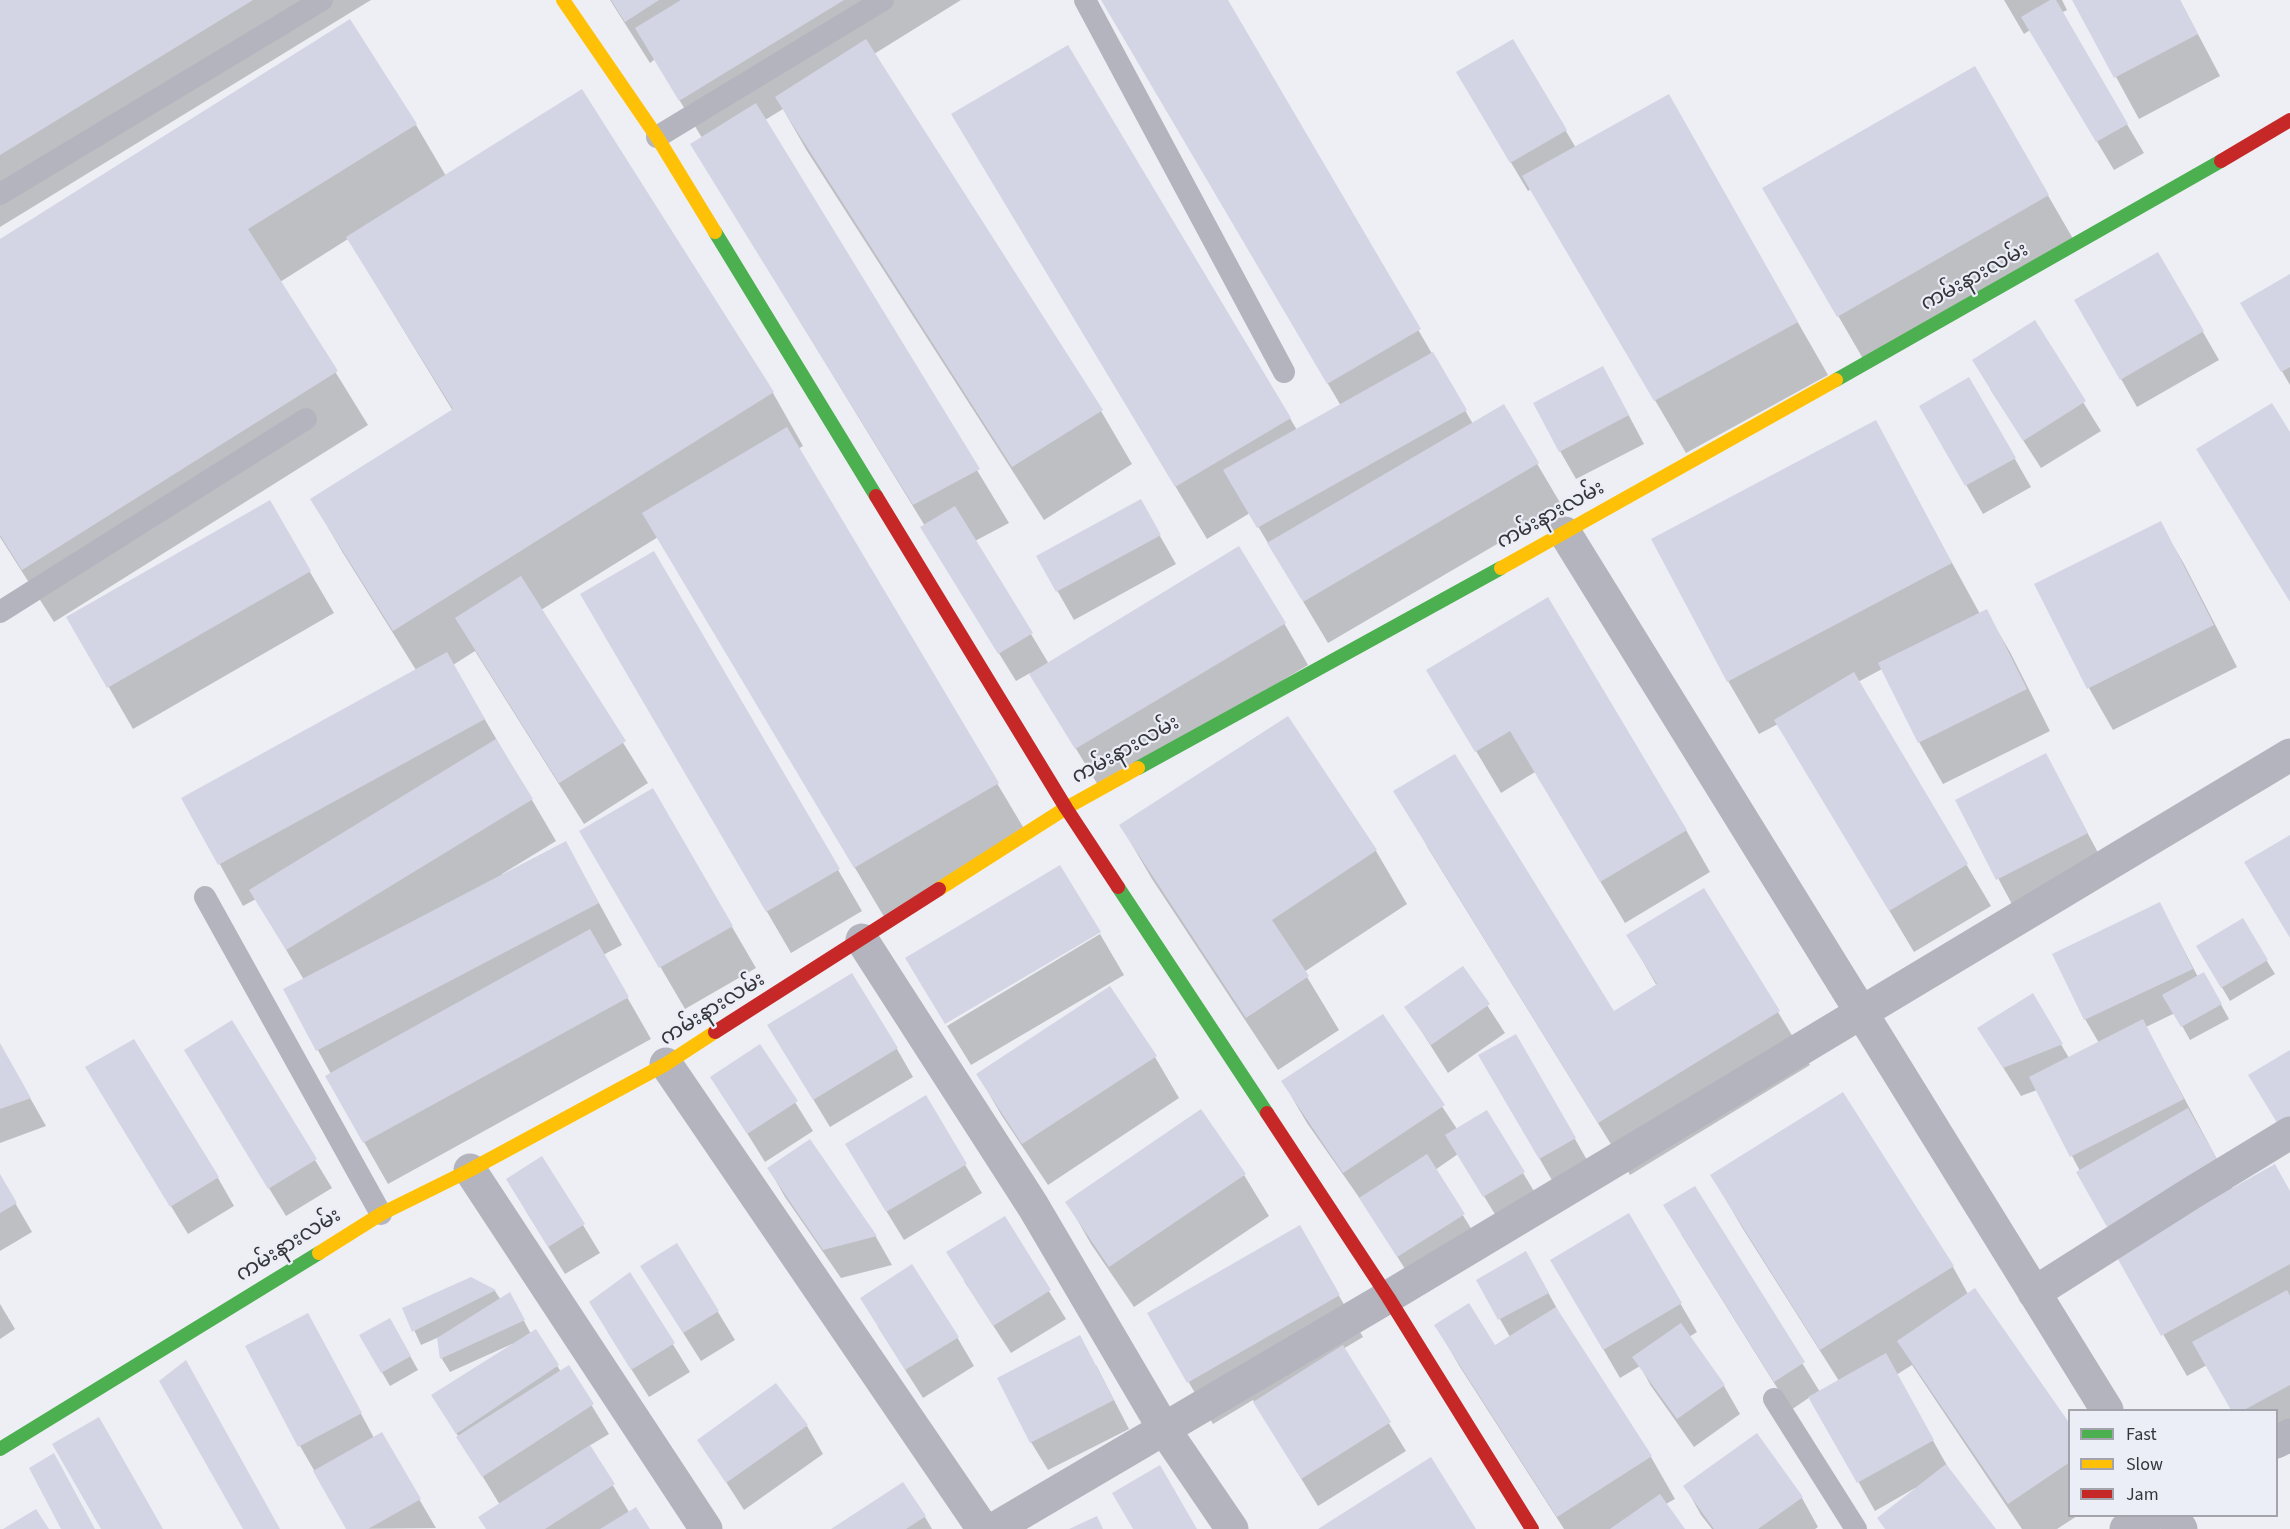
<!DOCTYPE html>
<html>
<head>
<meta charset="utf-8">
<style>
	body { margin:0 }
	#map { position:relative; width:2290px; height:1529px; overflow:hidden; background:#eeeff4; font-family:"Source Sans 3",sans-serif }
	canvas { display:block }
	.legend { position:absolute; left:2068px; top:1409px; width:210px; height:108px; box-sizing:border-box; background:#ebedf7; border:2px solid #a2a3ab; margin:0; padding:8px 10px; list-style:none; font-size:18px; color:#343539 }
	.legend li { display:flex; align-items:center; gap:12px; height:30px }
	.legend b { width:30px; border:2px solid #a2a3ab }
</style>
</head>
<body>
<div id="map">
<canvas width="2290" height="1529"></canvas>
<ul class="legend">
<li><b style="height:8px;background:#4caf50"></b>Fast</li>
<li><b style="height:8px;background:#ffc107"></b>Slow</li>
<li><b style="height:8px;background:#c62828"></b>Jam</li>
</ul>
</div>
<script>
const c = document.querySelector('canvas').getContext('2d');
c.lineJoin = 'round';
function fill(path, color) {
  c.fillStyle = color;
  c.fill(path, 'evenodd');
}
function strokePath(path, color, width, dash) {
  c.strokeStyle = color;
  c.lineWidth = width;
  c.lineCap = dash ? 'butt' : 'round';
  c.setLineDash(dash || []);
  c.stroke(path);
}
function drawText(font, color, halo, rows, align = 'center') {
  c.font = font + ' "Source Sans 3","Noto Sans Myanmar",sans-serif';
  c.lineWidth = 4.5;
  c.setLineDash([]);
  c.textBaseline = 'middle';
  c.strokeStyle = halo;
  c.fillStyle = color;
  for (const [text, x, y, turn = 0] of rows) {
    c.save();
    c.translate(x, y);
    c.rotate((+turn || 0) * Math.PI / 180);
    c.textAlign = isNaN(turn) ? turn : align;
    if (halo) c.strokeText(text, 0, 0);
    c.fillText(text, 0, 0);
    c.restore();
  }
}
const shadow = new Path2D(`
	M0,0H371L0,227Z
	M610,0H961L874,54L1101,411L1132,464L1044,520L807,151L783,109L765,120L1009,523L975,541L1049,664L1284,623L1308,665L1101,790L1030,673L1016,681L939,556L925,526L692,145L702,138L655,59L650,63Z
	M1103,0H1226L1473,424L1503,406L1562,506L1328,643L1250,513L1207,539L984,168L1068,47L1297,430L1341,406Z
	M2004,0H2062L2067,10L2061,13L2144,153L2114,170L2030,30L2024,34Z
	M2074,0H2180L2220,76L2139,119Z
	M1512,41L1576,148L1699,150L1828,375L1686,453L1531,189L1528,191L1474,101Z
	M1974,68L2079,249L1869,369L1764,188Z
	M581,91L773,393L803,446L798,449L1029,837L886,920L658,537L541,610L648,783L584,824L475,651L453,665L556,841L502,874L503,876L566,843L622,945L603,955L651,1039L388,1184L327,1077L331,1074L285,990L304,980L256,899L243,906L183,798L416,670L343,553L312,500L453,411L348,239L280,282L368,425L54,622L0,537V240L416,125L446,176Z
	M2158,254L2219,360L2137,407L2076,300Z
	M2290,276V385L2259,332Z
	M2034,323L2101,431L2041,468L1990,389Z
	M1969,379L2031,487L1983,514L1921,407Z
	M1619,397L1644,444L1576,479L1560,451Z
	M1875,422L1980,614L1986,611L2010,652L2050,731L1943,784L1919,742L1882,669L1858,682L1991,906L1914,952L1778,724L1759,734L1728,681Z
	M1140,501L1176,564L1074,620L1038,557Z
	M269,502L334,613L133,729L69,618Z
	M2160,523L2184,564L2237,667L2113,730L2089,688L2036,585Z
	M653,553L862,911L791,953L582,594Z
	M1428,670L1686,830L1710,872L1625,923L1535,772L1501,793Z
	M1287,718L1376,851L1407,904L1304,972L1339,1030L1278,1070L1152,879L1121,826Z
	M2046,755L2103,862L2014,908L1957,801Z
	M652,790L756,968L685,1009L581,831Z
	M1426,845L1613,1013L1657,986L1628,936L1704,890L1810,1065L1630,1175Z
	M2160,904L2198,977L2204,974L2229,1019L2190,1040L2175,1013L2146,1027L2233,1189L2290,1194V1422L2276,1430V1410H2233L2207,1365L2187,1376L2117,1254L2122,1251L2078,1173L2080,1171L2037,1090L2021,1096L1979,1029L2032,995L2069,1058L2099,1043L2085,1019Z
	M2242,921L2275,974L2230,1001L2198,947Z
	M1100,934L1124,975L971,1065L947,1026Z
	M1463,968L1505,1033L1448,1073L1406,1007Z
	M1382,1016L1457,1129L1523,1173L1540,1201L1501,1224L1458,1154L1435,1170L1480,1243L1415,1285L1370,1213L1307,1123L1283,1082Z
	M1516,1036L1591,1167L1556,1187L1480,1056Z
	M0,1045L46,1126L0,1143Z
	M760,1046L813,1131L765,1162L712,1077Z
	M897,1049L913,1077L830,1127L785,1053Z
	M1155,1057L1179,1098L1048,1185L1002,1116L978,1075Z
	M202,1079L315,1160L332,1188L286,1216Z
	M104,1096L218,1178L234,1206L188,1234Z
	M925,1098L982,1193L904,1240L863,1173Z
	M810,1141L876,1237L892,1265L841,1278L785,1197L769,1169Z
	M1244,1175L1269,1216L1134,1307L1091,1244L1067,1202Z
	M1712,1176L1953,1267L1968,1294L2070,1427V1516H2077L2057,1529H2022L1912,1365L1896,1375L1949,1469L1995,1529H1885L1916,1490L1915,1488L1875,1511L1810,1397L1791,1410L1681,1234L1694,1188L1820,1392L1839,1381L1743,1229Z
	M0,1177L32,1232L0,1251Z
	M524,1208L583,1225L600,1253L565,1274Z
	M1629,1216L1697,1332L1689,1337L1724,1386L1740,1414L1694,1447L1651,1386L1640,1366L1620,1378L1552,1261Z
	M1004,1218L1066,1319L1011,1353L964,1281Z
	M1299,1227L1363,1337L1343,1349L1406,1451L1318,1506L1253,1400L1213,1424L1149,1314Z
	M677,1245L735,1340L701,1361L659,1295Z
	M630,1275L690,1372L649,1397L607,1331Z
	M471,1279L495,1291L501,1300L517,1308L531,1334L536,1332L561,1372L569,1368L609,1434L589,1446L629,1512L648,1529H487L500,1505L433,1395L513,1346L512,1344L450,1372L442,1359L439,1337L421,1345L404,1308Z
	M1478,1280L1542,1281L1563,1320L1651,1457L1675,1499L1666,1504L1683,1529H1564L1460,1367L1436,1326L1495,1347L1510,1337Z
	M0,1304L15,1329L0,1339Z
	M390,1320L418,1370L390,1386L361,1336Z
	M878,1327L957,1337L974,1366L923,1398Z
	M323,1343L374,1438L381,1434L436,1528L348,1529L300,1446Z
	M1096,1365L1129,1429L1048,1470L1031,1442Z
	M807,1426L823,1454L744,1510L699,1440Z
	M1757,1435L1802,1498L1818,1527L1815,1529H1712L1701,1515L1685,1486Z
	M925,1517L932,1529H834Z`);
const building = new Path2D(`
	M0,0H253L0,155Z
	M611,0H659L625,22Z
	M681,0H844L679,101L635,28Z
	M1101,0H1228L1421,329L1327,384Z
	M2050,0H2056L2128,124L2096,142L2021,17Z
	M2072,0H2180L2198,34L2114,78Z
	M350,19L417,124L248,229L338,371L22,570L0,535V239Z
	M866,39L1103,410L1012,467L775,97Z
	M1513,39L1567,130L1510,163L1456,72Z
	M1068,45L1291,418L1175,487L951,114Z
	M1975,66L2049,195L1837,317L1762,188Z
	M582,89L774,392L393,631L310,499L453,409L346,237Z
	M1669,94L1798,322L1654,401L1522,176Z
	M756,103L980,469L913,505L690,144Z
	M2158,252L2204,331L2120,380L2074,300Z
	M2290,274V367L2281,372L2240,303Z
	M2035,320L2086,401L2023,441L1972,360Z
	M1433,352L1467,410L1257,528L1223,470Z
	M1603,366L1629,415L1559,452L1533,403Z
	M1969,377L2016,458L1965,486L1919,406Z
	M2272,403L2290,432V602L2196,449Z
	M1504,404L1539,463L1303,602L1267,543Z
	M1876,420L1952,563L1727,682L1651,539Z
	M787,427L999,783L854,868L642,513Z
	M1141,499L1161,535L1056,592L1036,556Z
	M270,500L311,571L107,688L66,617Z
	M955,506L1033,633L998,654L920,527Z
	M2161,521L2214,625L2087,689L2034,584Z
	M1239,546L1286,623L1075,749L1029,674Z
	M654,551L840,869L766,912L580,594Z
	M521,576L626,741L559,783L455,618Z
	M1548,597L1687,830L1600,882L1510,731L1475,752L1426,670Z
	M1987,609L2027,689L1918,743L1878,663Z
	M447,652L485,719L218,865L181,798Z
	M1854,672L1968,864L1889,911L1774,720Z
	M1288,716L1377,850L1272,920L1309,976L1246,1018L1119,825Z
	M496,739L533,799L286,950L249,890Z
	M2046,753L2088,833L1996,880L1955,800Z
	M1455,754L1614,1011L1657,984L1626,935L1704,888L1780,1011L1598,1123L1393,791Z
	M653,788L733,926L659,968L579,831Z
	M2290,835V938L2244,862Z
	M566,841L599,903L316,1051L283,989Z
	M1060,865L1101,932L945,1024L905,958Z
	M2160,902L2193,969L2084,1020L2052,954Z
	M2243,918L2268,960L2221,988L2196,946Z
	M590,929L629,997L363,1143L325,1076Z
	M1463,966L1490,1004L1431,1045L1404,1007Z
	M2204,972L2222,1004L2181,1027L2162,995Z
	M852,973L898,1048L813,1100L767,1025Z
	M1110,986L1157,1056L1022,1144L976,1074Z
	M2033,993L2063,1044L2003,1068L1977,1028Z
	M1383,1014L1445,1105L1343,1173L1281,1081Z
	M2143,1019L2184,1099L2070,1157L2029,1077Z
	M232,1020L317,1159L268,1189L184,1050Z
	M1516,1034L1576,1138L1539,1159L1478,1055Z
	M134,1039L219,1177L170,1207L85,1067Z
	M0,1043L31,1098L0,1109Z
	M760,1044L798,1101L747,1134L710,1077Z
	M2290,1050V1126L2282,1131L2248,1075Z
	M1843,1092L1954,1266L1820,1350L1710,1175Z
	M926,1095L967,1164L886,1212L845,1144Z
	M2188,1108L2220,1164L2107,1227L2076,1172Z
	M1201,1109L1246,1174L1109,1267L1065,1202Z
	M1487,1110L1525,1172L1483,1197L1445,1135Z
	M810,1139L877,1236L823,1250L767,1168Z
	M1427,1154L1465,1214L1397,1257L1359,1198Z
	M542,1156L585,1224L548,1247L506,1179Z
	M2275,1164L2290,1191V1264L2161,1336L2115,1254Z
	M0,1174L17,1203L0,1213Z
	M1695,1186L1805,1362L1774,1382L1663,1205Z
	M1629,1213L1682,1303L1603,1350L1550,1260Z
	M1005,1216L1051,1290L993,1326L946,1252Z
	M1300,1225L1340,1295L1187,1383L1147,1313Z
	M677,1243L719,1311L683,1333L640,1266Z
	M1526,1251L1549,1293L1498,1320L1476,1280Z
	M912,1264L959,1337L905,1370L860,1298Z
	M630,1272L675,1343L631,1370L589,1302Z
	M471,1277L496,1290L412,1332L402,1308Z
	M1975,1288L2070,1424V1462L2008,1504L1897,1341Z
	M2287,1290L2290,1296V1385L2244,1410H2231L2192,1342Z
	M510,1292L525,1320L440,1359L437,1338Z
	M1469,1303L1495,1345L1556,1307L1652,1456L1557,1517L1434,1325Z
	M308,1313L362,1413L298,1447L245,1346Z
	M390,1318L411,1356L381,1373L359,1335Z
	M1681,1323L1725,1385L1677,1419L1632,1357Z
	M536,1329L559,1365L456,1434L431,1395Z
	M1080,1335L1114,1400L1030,1443L997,1378Z
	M1343,1345L1391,1422L1301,1479L1253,1402Z
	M1886,1353L1934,1440L1857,1483L1808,1397Z
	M186,1360L280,1529H243L159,1381Z
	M569,1365L594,1404L482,1477L456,1437Z
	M776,1383L808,1425L726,1483L697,1440Z
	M99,1417L163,1529H101L52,1444Z
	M382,1432L421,1499L368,1529H346L313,1471Z
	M1757,1433L1803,1497L1758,1529H1714L1683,1486Z
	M590,1445L615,1484L545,1529H486L478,1517Z
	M54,1453L95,1529H61L29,1468Z
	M1431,1457L1476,1529H1318Z
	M1946,1464L1996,1529H1885L1877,1518Z
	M1160,1465L1197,1529H1133L1112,1493Z
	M903,1482L926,1516L906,1529H831Z
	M1660,1494L1685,1529H1610Z
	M636,1507L650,1529H600Z
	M36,1509L49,1529H3Z
	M1097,1516L1103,1529H1069Z`);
const lane = new Path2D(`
	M1085,0L1284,372
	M657,137L883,0
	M0,194L322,0
	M0,612L306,419
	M205,897L381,1214
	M1774,1399L1856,1529`);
const street = new Path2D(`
	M1565,533L2107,1410
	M862,940L1033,1206L1164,1429L1232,1529
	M666,1064L983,1529
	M470,1170L706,1529
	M2034,1293L2190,1194L2290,1133
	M2276,1442L2290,1435
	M2172,1516L2181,1529
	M994,1529L1388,1297L2290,755
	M2126,1529L2150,1516`);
const fast = new Path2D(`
	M715,232L876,496
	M1836,380L2221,161
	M1138,768L1501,568
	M1118,887L1267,1113
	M0,1449L319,1253`);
const slow = new Path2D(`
	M563,0L657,137L715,232
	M1501,568L1836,380
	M939,889L1066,808L1138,768
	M319,1253L381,1214L470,1170L666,1064L715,1032`);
const jam = new Path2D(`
	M2221,161L2290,120
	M876,496L1066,808L1118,887
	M715,1032L939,889
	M1267,1113L1388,1297L1532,1529`);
const streetNames = [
	["ကမ်းနားလမ်း",1975,278,-29],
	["ကမ်းနားလမ်း",1551,516,-29],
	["ကမ်းနားလမ်း",1126,751,-29],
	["ကမ်းနားလမ်း",713,1010,-32],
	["ကမ်းနားလမ်း",289,1246,-32]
];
fill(shadow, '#0003');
fill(building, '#d3d5e5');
strokePath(lane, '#b3b4be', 22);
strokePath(street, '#b3b4be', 33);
strokePath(fast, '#4caf50', 14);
strokePath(slow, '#ffc107', 14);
strokePath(jam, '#c62828', 14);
drawText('21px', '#343539', '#ebedf7', streetNames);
</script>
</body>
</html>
